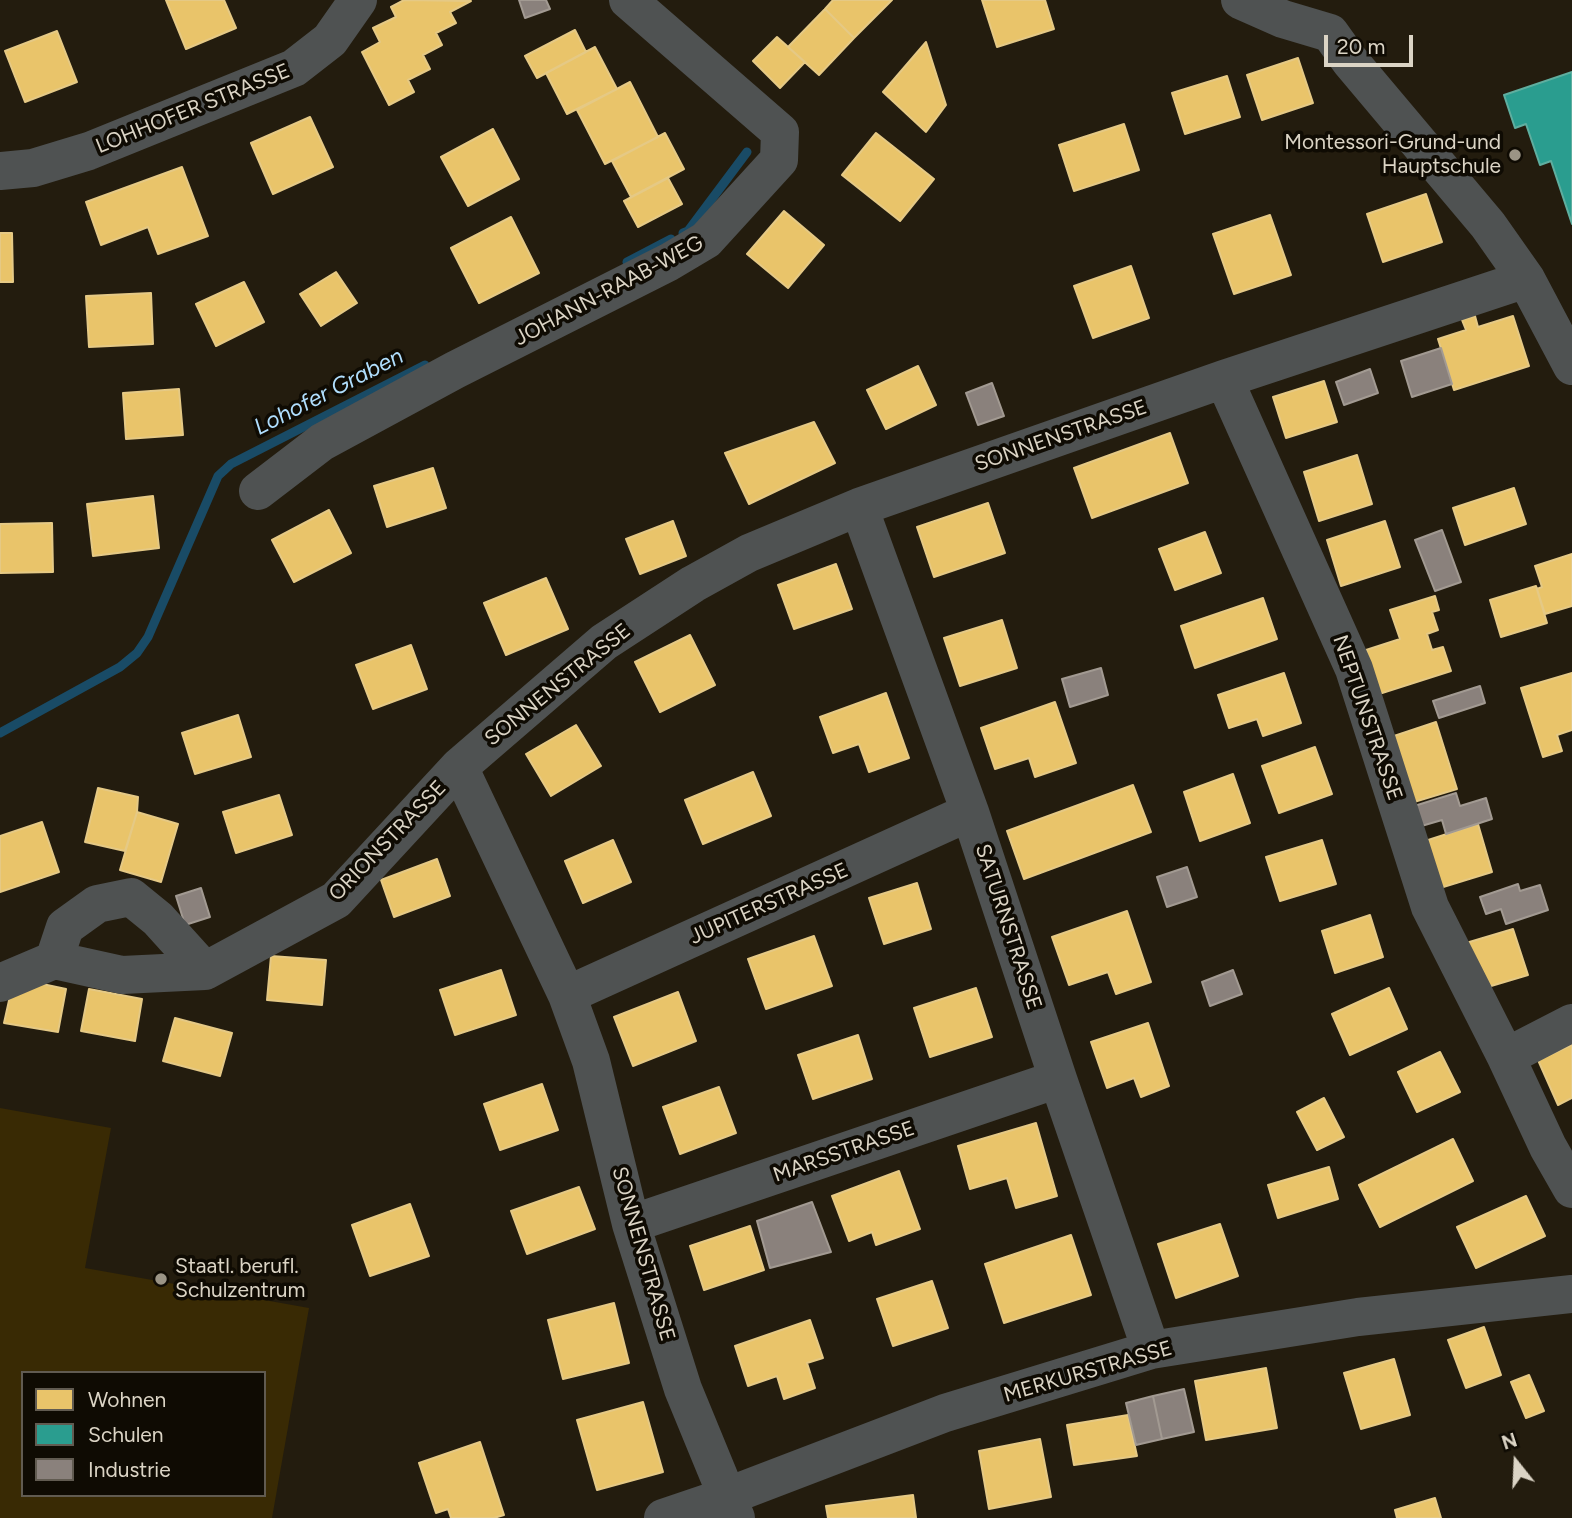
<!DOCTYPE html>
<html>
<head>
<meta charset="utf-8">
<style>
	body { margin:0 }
	#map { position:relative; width:1572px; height:1518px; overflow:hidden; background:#231c0e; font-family:Figtree,sans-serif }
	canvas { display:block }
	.legend { position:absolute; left:21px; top:1371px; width:245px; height:126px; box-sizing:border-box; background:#0f0b03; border:2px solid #615b51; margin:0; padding:9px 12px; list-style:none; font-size:21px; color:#dbd4c5 }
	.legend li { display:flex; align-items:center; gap:14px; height:35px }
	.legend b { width:35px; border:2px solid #615b51 }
	.north { position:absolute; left:1481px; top:1427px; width:70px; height:70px; -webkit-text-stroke:5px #0f0b03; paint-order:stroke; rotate:342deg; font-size:19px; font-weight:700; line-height:28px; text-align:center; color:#dbd4c5 }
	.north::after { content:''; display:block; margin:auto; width:24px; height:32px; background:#dbd4c5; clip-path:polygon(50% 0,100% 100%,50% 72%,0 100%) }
	.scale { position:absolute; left:1324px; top:35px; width:89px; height:32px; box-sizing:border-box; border:4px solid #dbd4c5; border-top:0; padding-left:9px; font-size:21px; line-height:24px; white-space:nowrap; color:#dbd4c5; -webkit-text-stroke:5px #0f0b03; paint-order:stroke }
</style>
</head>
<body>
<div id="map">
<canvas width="1572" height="1518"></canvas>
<ul class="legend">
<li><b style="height:19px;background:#e9c46a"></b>Wohnen</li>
<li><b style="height:19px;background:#2a9d8f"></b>Schulen</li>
<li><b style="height:19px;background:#8a817c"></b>Industrie</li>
</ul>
<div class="north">N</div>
<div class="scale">20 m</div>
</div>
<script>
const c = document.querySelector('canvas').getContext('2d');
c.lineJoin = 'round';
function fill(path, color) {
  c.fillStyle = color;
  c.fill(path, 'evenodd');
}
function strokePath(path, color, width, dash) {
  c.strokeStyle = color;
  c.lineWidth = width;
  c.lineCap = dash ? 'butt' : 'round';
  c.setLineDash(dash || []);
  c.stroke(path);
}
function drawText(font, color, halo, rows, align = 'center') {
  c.font = font + ' Figtree,sans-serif';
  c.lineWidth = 7;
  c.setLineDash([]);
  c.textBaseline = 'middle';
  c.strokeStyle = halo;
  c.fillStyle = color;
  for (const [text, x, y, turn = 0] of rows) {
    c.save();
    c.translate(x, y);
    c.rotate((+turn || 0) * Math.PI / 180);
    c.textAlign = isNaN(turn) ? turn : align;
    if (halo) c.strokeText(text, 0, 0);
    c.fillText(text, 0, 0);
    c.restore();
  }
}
const green = new Path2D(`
	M0,1108L111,1128L85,1268L309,1308L272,1518H0ZM23,1373H264V1495H23Z`);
const homes = new Path2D(`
	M166,0H224L236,28L186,49Z
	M404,0L471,1L450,12L456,23L436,33L442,45L423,55L430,69L408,80L414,92L389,105L362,52L380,42L373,28L396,17L391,7Z
	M833,0H892L854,38L825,9Z
	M982,0H1045L1054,29L997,47Z
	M825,9L854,38L819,75L788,47Z
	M575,30L586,52L537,78L525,56Z
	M57,31L77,82L25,102L5,51Z
	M777,37L805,62L780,88L753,61Z
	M926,42L946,105L926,132L883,92Z
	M595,47L617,89L567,114L546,73Z
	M1298,58L1313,103L1262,120L1247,75Z
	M1227,76L1240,117L1185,134L1172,93Z
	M630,82L658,137L605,164L577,110Z
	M310,117L333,167L273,194L251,143Z
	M1124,124L1139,170L1074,191L1059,145Z
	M493,129L519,179L468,206L441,157Z
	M665,133L684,169L631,197L612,161Z
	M876,133L934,179L900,221L842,175Z
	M182,167L208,236L158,254L148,227L101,245L86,202Z
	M668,178L682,204L638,227L624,201Z
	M1426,194L1442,242L1383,262L1367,214Z
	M784,211L824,245L788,288L747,254Z
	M1270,215L1291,275L1234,294L1213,234Z
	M511,217L539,273L479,303L451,248Z
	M0,233H12L13,282H0Z
	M1131,266L1149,318L1093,338L1074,286Z
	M336,272L357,303L321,326L300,294Z
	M244,282L264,322L216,346L196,304Z
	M151,293L153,344L89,347L86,296Z
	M1475,316L1478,327L1513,316L1529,366L1454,390L1438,339L1466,330L1462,320Z
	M918,366L936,405L886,429L867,390Z
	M1324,381L1337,422L1286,438L1273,397Z
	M179,389L183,435L126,439L123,393Z
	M814,422L835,463L749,504L725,453Z
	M1170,433L1188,483L1092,518L1074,468Z
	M1357,455L1372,504L1319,521L1304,472Z
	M433,468L446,508L387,527L374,486Z
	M1514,488L1526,524L1465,545L1453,508Z
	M153,496L159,548L93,556L87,504Z
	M988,503L1005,553L934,577L917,527Z
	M329,510L351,553L294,582L272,540Z
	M673,521L686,556L640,574L626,539Z
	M1385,521L1400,567L1341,586L1327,540Z
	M52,523L53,572L0,573V524Z
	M1205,532L1221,573L1175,590L1159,549Z
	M1572,554V606L1545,614L1537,589L1542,587L1535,566Z
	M836,564L852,609L794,629L778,585Z
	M546,578L568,629L506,655L484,603Z
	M1536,586L1547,623L1501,637L1490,600Z
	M1435,596L1439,610L1432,612L1438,630L1427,634L1432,650L1443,647L1451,671L1379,694L1366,650L1400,639L1390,610Z
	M1263,598L1277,639L1195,668L1181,626Z
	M1002,620L1017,668L960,686L944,638Z
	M690,635L715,685L660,712L635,662Z
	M411,645L427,689L373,709L356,665Z
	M1284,673L1301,723L1263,736L1257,719L1229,728L1218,695Z
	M1572,673V730L1557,735L1562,751L1543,757L1521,688Z
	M886,693L909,758L869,772L859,744L833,753L820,717Z
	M1055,702L1076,763L1035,777L1029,758L995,769L981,728Z
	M238,715L251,757L195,774L182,733Z
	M1436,722L1457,789L1414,802L1394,736Z
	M576,725L601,766L551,796L526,754Z
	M1315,747L1332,794L1279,813L1262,766Z
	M753,772L771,816L703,844L685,800Z
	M1233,774L1250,823L1200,841L1184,792Z
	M1133,785L1151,832L1024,879L1007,831Z
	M98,788L138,797L137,812L125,851L85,842Z
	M279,795L292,835L236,853L223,812Z
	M137,812L178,824L161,882L120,870Z
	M42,822L59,872L0,892V836Z
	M1478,824L1492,872L1440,888L1425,841Z
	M613,840L631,882L583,903L565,861Z
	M1322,840L1336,884L1280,901L1266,857Z
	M437,859L450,896L394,917L381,880Z
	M917,883L931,929L884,944L869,898Z
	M1127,911L1151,982L1116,994L1108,972L1069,985L1052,937Z
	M1370,915L1383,957L1335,973L1322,931Z
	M1513,929L1528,975L1481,989L1466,943Z
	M814,936L832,986L766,1009L748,959Z
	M271,956L326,960L322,1005L267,1000Z
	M501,970L516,1015L455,1035L440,990Z
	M14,978L66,989L58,1032L4,1023Z
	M976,988L992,1037L930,1057L914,1008Z
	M1389,988L1407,1029L1350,1055L1332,1014Z
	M89,989L142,999L135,1041L81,1031Z
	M678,992L696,1041L633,1066L614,1017Z
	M175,1018L232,1033L220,1076L163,1061Z
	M1148,1023L1169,1086L1141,1097L1134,1078L1107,1088L1091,1042Z
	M858,1035L872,1079L813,1099L798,1055Z
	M1572,1045V1098L1558,1105L1538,1060Z
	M1440,1052L1460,1092L1417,1112L1398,1072Z
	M542,1084L558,1130L500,1150L484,1104Z
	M719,1087L736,1133L680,1154L663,1107Z
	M1324,1098L1344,1137L1317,1150L1297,1112Z
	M1036,1123L1057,1196L1016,1208L1007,1178L970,1189L958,1146Z
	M1453,1139L1473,1181L1380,1227L1359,1185Z
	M1329,1167L1338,1199L1278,1218L1268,1185Z
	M899,1171L920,1229L876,1245L872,1232L849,1241L832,1196Z
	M579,1187L595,1229L527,1254L511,1211Z
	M1526,1196L1545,1236L1476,1268L1457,1227Z
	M410,1204L429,1256L370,1276L352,1225Z
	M1220,1224L1238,1276L1176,1298L1158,1244Z
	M750,1226L764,1270L704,1290L690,1246Z
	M1071,1235L1091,1295L1004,1323L985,1264Z
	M932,1281L948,1328L893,1346L877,1299Z
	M614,1303L629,1363L563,1379L548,1320Z
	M810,1320L823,1358L807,1363L815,1388L784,1399L777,1376L748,1386L735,1346Z
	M1484,1327L1501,1375L1466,1388L1448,1340Z
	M1394,1359L1410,1415L1361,1429L1344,1373Z
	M1266,1368L1277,1428L1206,1440L1195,1381Z
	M1529,1375L1544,1411L1526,1418L1511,1382Z
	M643,1402L663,1472L597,1490L577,1420Z
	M1128,1415L1137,1456L1074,1465L1067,1425Z
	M1040,1439L1051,1497L989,1509L979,1451Z
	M480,1442L504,1515L494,1518H451L448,1509L436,1513L419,1463Z
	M913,1495L916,1518H828L826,1506Z
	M1435,1498L1441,1518H1397L1395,1510Z`);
const schools = new Path2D(`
	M1572,72V224L1551,161L1540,165L1526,124L1515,128L1504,95Z`);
const industry = new Path2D(`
	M519,0H546L550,9L525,18Z
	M1441,348L1452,384L1412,397L1401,361Z
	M1370,369L1378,393L1344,405L1336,382Z
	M992,383L1004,416L978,425L966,393Z
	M1442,530L1461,582L1435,591L1415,540Z
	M1101,668L1108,695L1070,707L1062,679Z
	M1480,686L1485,703L1439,718L1433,701Z
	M1456,793L1460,806L1486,798L1492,819L1446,834L1442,820L1418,827L1411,807Z
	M1187,867L1197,897L1167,907L1157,877Z
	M1518,884L1520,891L1540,885L1548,910L1506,924L1501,909L1486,914L1480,897Z
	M201,888L210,917L185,925L176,896Z
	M1233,970L1242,994L1210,1006L1202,982Z
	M812,1202L831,1252L770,1268L757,1221Z
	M1184,1389L1194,1432L1162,1439L1153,1396Z
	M1153,1396L1162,1439L1136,1445L1126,1403Z`);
const stream = new Path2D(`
	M683,233L688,231L747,152
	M627,262L671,239
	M0,733L120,667L137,653L148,637L218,476L231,464L425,365`);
const minor = new Path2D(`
	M1240,0L1283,19L1330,33L1350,61L1488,225L1526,279L1572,366
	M0,171L33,168L89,151L294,68L330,40L358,0
	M1224,379L1354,669L1430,907L1506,1057L1548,1147L1572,1189
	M258,491L322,442L455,370L669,262L706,240L779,160L780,132L628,0
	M859,507L970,812L1058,1079L1151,1350
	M54,960L65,927L97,904L131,897L158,919L205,971
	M0,983L54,960L122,975L205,971L336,900L459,767
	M567,995L970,812
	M1506,1057L1572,1023
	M631,1224L1058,1079
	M663,1518L728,1496L945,1413L1151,1350L1358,1317L1572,1294
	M736,1518L683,1389L631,1224L591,1061L567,995L459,767L604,642L693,584L749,553L859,507L1224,379L1526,279`);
const markers = [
	[1515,155,7,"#9b9485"],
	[161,1279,7,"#9b9485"]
];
const streetNames = [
	["LOHHOFER STRASSE",193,109,-22],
	["JOHANN-RAAB-WEG",609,291,-28],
	["SONNENSTRASSE",1061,436,-19],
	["SONNENSTRASSE",558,685,-39],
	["NEPTUNSTRASSE",1367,718,71],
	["ORIONSTRASSE",388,841,-46],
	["JUPITERSTRASSE",769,904,-24],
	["SATURNSTRASSE",1008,927,72],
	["MARSSTRASSE",844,1152,-19],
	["SONNENSTRASSE",643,1254,74],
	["MERKURSTRASSE",1088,1372,-16]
];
const poiNames = [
	["Montessori-Grund-und",1501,143],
	["Hauptschule",1501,167],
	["Staatl. berufl.",175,1267,"left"],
	["Schulzentrum",175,1291,"left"]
];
const waterNames = [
	["Lohofer Graben",329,392,-27]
];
fill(green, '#392a04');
fill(homes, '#e9c46a');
strokePath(homes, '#e5c985', 2);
fill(schools, '#2a9d8f');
strokePath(schools, '#5fae9f', 2);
fill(industry, '#8a817c');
strokePath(industry, '#a29a92', 2);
strokePath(stream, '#194b66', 9);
strokePath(minor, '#4f5252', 38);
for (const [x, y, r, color] of markers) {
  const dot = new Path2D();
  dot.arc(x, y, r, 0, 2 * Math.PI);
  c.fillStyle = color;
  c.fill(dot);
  strokePath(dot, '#0f0b03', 2.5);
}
drawText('21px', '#dbd4c5', '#0f0b03', streetNames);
drawText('21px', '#dbd4c5', '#0f0b03', poiNames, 'right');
drawText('italic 23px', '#b0defd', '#0f0b03', waterNames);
</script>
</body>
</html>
